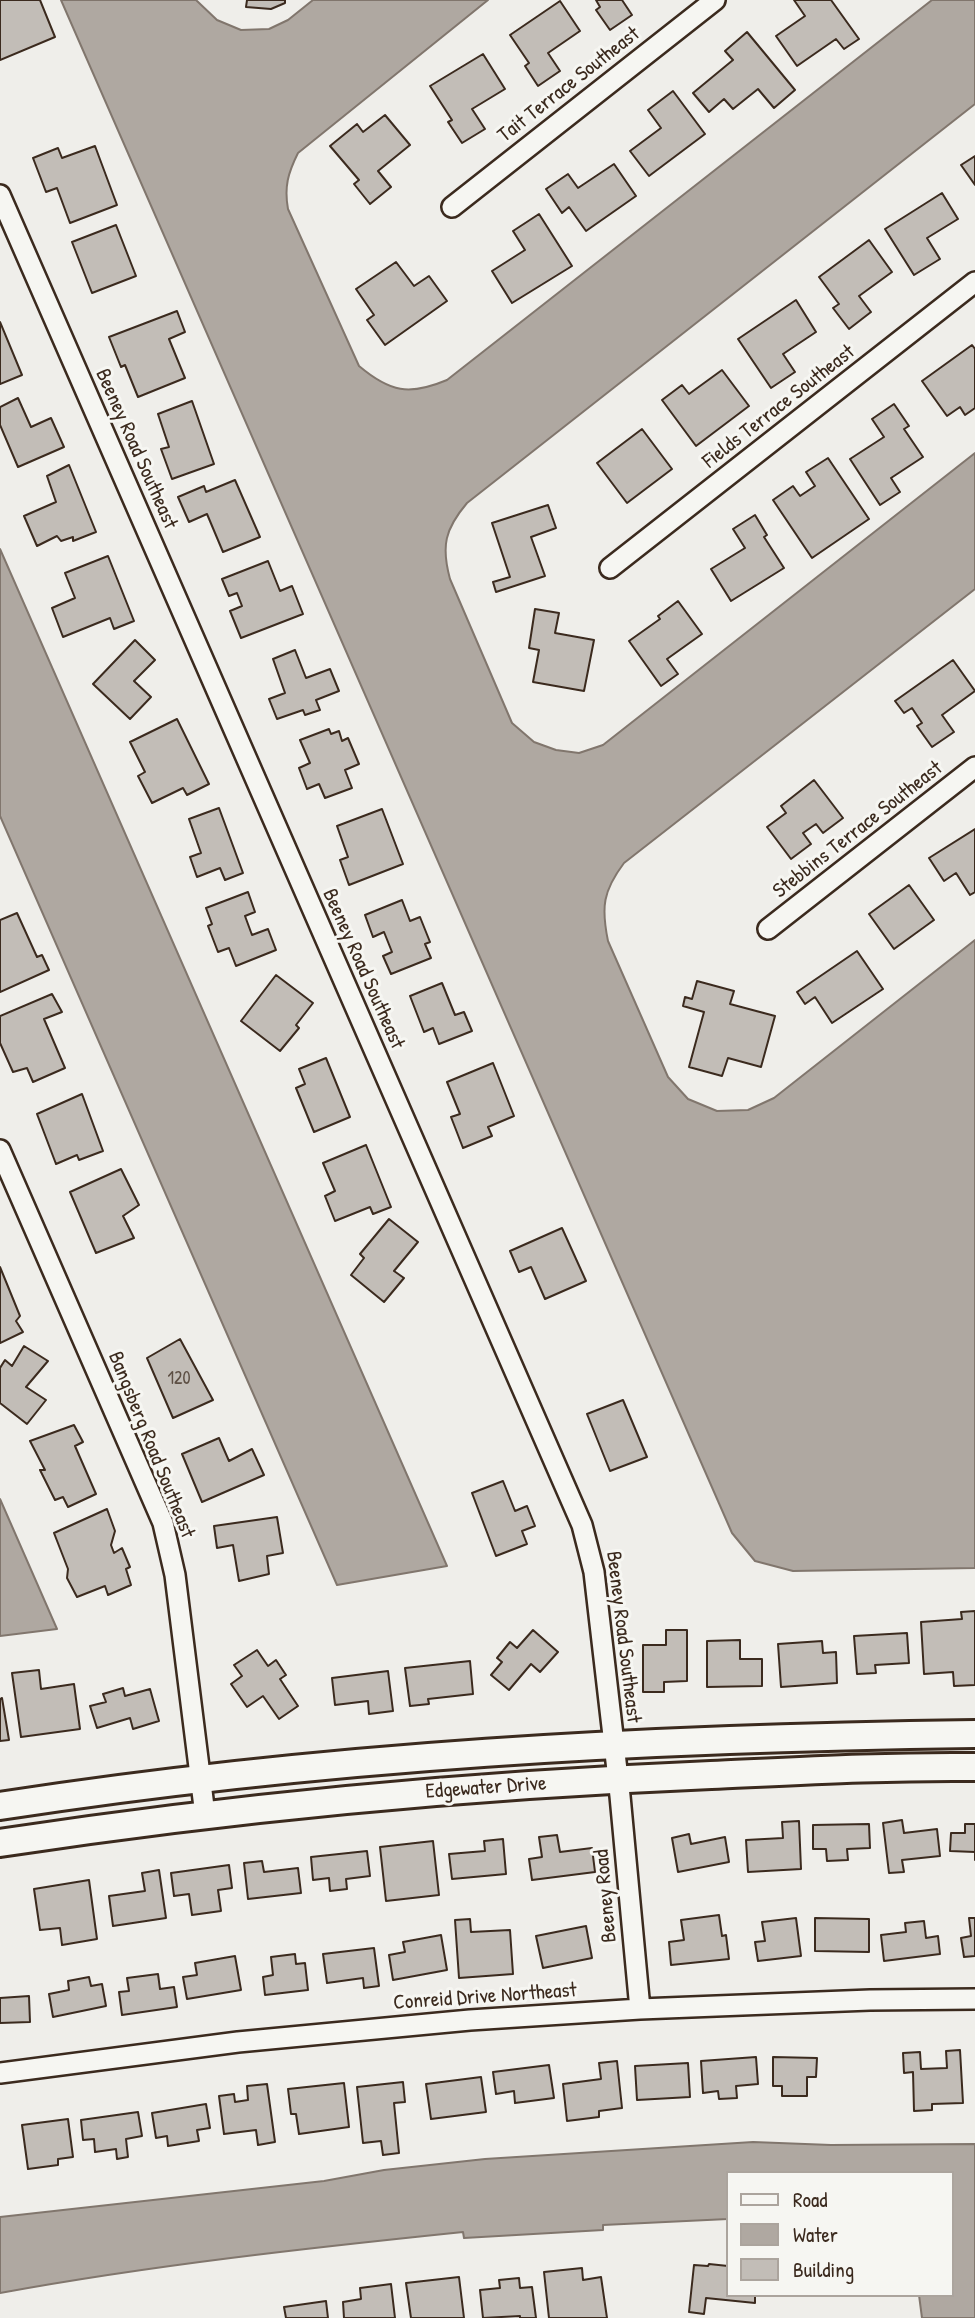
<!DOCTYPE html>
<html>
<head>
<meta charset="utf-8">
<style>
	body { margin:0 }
	#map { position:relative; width:975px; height:2318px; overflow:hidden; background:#efeeea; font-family:"Patrick Hand",sans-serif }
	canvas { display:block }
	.legend { position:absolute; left:726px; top:2171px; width:228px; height:126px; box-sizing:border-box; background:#f6f6f2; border:2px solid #aba49d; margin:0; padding:9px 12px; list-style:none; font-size:21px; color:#3b2a1e }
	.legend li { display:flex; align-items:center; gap:14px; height:35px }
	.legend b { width:35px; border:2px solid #aba49d }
</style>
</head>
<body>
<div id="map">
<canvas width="975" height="2318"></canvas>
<ul class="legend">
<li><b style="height:9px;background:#f6f6f2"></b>Road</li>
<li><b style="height:19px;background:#afa8a1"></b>Water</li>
<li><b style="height:19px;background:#c2bdb7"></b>Building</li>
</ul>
</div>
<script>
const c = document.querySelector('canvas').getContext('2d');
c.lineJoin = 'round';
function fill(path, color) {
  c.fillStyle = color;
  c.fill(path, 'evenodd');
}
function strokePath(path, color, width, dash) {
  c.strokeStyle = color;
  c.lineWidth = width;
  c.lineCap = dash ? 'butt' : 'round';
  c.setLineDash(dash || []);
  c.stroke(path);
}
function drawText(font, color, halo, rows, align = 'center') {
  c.font = font + ' "Patrick Hand",sans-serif';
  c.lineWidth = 6;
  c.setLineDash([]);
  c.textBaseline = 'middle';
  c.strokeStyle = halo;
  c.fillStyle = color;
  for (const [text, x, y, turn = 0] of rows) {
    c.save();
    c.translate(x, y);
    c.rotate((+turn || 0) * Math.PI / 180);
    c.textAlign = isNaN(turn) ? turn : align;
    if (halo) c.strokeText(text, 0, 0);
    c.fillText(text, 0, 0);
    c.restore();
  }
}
const water = new Path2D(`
	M61,0H196L217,20L241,30L269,29L288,20L313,0H488L298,153C288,173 284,187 288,209L359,366C390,392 409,396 447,380L932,0H975V104L467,503C445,529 441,546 450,579L512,723L534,742L556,750L579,753L603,745L975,453V589L624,863C603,891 601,907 608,941L668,1077L688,1099L717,1111L748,1110L774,1098L975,940V1568L793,1571L755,1561L732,1533Z
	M0,549L447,1566L337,1585L0,816Z
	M0,1499L57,1629L0,1636Z
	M753,2142L831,2145L975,2144V2318H922L919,2295H952V2173H728V2219L603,2225V2230L464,2238L463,2232C308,2248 153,2265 0,2293V2217L324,2181L384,2170L485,2159Z`);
const building = new Path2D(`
	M0,0H40L55,37L0,60Z
	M247,0H285V3L271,9L246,7Z
	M596,0H622L632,15L610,30L596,10L600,7Z
	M794,0H831L859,39L844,49L836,39L797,66L776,36L805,16Z
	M560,1L580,31L548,53L560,71L538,86L525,66L529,63L510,35Z
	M747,32L795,90L774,108L758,89L733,109L724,99L709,112L693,93L733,60L725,51Z
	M483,54L505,89L472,109L485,129L462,143L448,122L452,120L430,86Z
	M673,91L705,134L649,176L630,151L661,128L648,110Z
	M385,115L410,145L378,171L391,187L370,204L354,184L359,180L330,146L357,124L363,132Z
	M95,146L117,205L70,223L57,188L46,192L33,158L58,148L62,158Z
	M975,156V185L961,165Z
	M614,164L636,196L586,231L569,207L562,213L546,189L568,174L578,188Z
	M942,193L958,219L927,238L940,259L914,275L885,229Z
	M539,214L572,266L512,303L492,271L525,250L513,231Z
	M116,225L136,276L92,293L72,242Z
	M869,240L892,272L859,296L871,312L849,329L833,308L839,304L819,277Z
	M396,262L414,286L429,276L447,301L385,345L367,320L374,315L356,289Z
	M796,300L816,332L783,354L795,372L771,388L738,339Z
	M177,311L185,332L169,339L185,378L138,397L125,365L121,367L109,337Z
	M0,322L22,375L0,384Z
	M972,345L975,349V408L965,415L960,407L947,416L922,381Z
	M722,370L749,406L696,446L662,400L682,385L689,394Z
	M18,398L31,427L51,418L64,447L18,467L0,425V407Z
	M192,401L214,464L172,479L161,449L169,447L158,414Z
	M894,404L909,426L904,429L923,457L891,478L900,492L880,505L850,459L884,437L872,419Z
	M642,429L672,469L627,503L597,463Z
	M828,458L869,519L812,558L773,500L793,486L800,496L815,486L806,472Z
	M69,465L96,532L73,541V537L61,541L57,536L37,546L24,516L56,502L47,476Z
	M235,480L260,537L223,552L207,514L189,522L178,497L204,486L206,492Z
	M548,505L556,528L531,537L545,576L496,592L493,582L510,577L492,523Z
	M755,515L767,535L764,537L784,568L731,601L711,569L745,548L733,529Z
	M108,556L134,621L114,629L110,618L63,637L52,608L75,598L65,573Z
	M268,561L280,591L292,586L303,614L241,638L230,611L242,606L237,593L229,596L222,579Z
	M678,601L702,634L667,659L678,674L661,686L629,641L660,619L658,616Z
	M535,609L559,613L555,633L594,640L584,691L533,682L539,650L529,648Z
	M135,640L155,660L134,681L151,697L130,719L93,684Z
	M295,650L306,678L330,669L339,691L316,700L320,710L305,715L303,710L277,719L269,699L285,693L273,659Z
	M953,660L975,691L942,715L954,732L932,747L917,726L922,723L912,708L904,713L895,701Z
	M177,719L209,784L187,795L183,788L152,803L138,776L145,772L130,742Z
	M329,729L331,734L339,731L342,741L348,738L359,764L345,770L352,788L325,798L319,784L307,789L299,768L310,763L300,740Z
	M814,780L843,818L823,833L816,824L803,833L811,844L791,859L767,827L786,813L781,806Z
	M219,808L243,873L225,880L220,868L197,877L190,857L201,853L189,819Z
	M382,809L403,864L349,885L340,860L348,857L337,826Z
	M975,829V892L970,895L956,873L944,881L929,858Z
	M909,885L934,920L894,949L869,914Z
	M248,892L255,912L245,916L252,935L268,929L276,950L236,966L229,948L218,952L208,926L212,924L206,908Z
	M402,900L410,921L420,917L430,942L425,944L431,958L391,974L383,956L392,952L384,932L373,937L365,915Z
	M17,913L37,957L42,955L49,970L0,992V920Z
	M857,951L883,989L832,1023L815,997L805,1004L797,992Z
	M276,975L313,1003L296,1025L299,1028L280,1051L241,1021Z
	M697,981L734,991L730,1004L775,1016L761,1067L728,1058L722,1076L689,1067L704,1012L683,1006L685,997L692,999Z
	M442,983L455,1015L464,1012L472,1031L439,1044L433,1028L424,1032L410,996Z
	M52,994L62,1012L44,1019L65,1068L33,1082L27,1068L13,1072L0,1043V1016Z
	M326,1058L350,1117L314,1132L296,1088L305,1084L299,1069Z
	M493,1063L514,1116L488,1127L492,1136L463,1148L451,1117L460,1114L447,1082Z
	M82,1094L103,1151L79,1160L77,1155L56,1164L37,1114Z
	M366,1145L391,1207L373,1214L370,1207L335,1221L325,1196L335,1191L323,1163Z
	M121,1169L139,1205L123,1216L134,1238L96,1253L70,1192Z
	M389,1219L418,1242L394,1271L404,1278L384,1302L351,1275L364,1258L360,1254Z
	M562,1228L586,1281L545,1299L531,1267L519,1272L510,1251Z
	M0,1267L20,1316L16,1321L23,1332L0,1343Z
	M180,1339L213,1400L173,1418L147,1358Z
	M24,1346L48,1361L26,1387L46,1400L27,1424L0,1403V1368L5,1360L12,1366Z
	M623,1400L647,1457L610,1471L587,1414Z
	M74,1425L83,1442L75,1446L96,1494L68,1507L63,1497L55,1500L40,1470H45L30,1441Z
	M219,1438L229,1461L252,1449L264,1475L202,1502L182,1454Z
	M503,1481L515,1511L527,1506L535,1526L522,1531L527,1544L496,1556L472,1493Z
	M107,1509L115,1531L111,1545L114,1553L122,1548L130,1567L126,1569L131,1585L108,1595L105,1586L77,1597L67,1578L68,1569L54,1533Z
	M277,1517L283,1553L267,1556L269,1574L239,1581L233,1545L217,1548L214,1526Z
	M975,1611V1685L954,1686L953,1672L924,1674L921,1622L962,1619L961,1612Z
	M533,1630L558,1652L540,1672L531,1664L509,1690L491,1675L502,1662L497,1658L510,1642L517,1648Z
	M666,1630H687V1681L664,1682V1692H643V1645H666Z
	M907,1633L909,1663L875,1665L876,1673L857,1674L854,1636Z
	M740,1640V1659H762V1686L707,1687V1641Z
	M822,1641L823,1653L836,1652L837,1683L781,1687L778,1644Z
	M257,1650L268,1666L276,1660L286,1675L280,1679L298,1706L279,1719L263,1696L247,1707L231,1684L242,1676L234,1665Z
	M470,1661L473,1694L428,1699L429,1704L410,1706L405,1668Z
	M39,1670L41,1689L74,1684L80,1729L21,1737L12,1673Z
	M388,1671L393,1711L369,1714L368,1701L335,1705L332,1678Z
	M123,1688L125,1696L150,1689L159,1721L133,1729L130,1718L97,1728L90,1706L106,1702L103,1694Z
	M2,1698L9,1740L0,1741V1699Z
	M902,1820L904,1833L937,1829L940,1856L902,1860L904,1872L889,1873L883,1823Z
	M799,1821L801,1869L748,1872L746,1840L783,1838L782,1822Z
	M869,1824L870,1848L847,1849L848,1860L827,1861L826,1849H813V1825Z
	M965,1824H975V1860V1852L950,1851L951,1833H965Z
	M689,1834L691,1844L725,1837L729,1862L678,1872L672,1838Z
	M557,1835L560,1852L592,1848L595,1872L532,1880L529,1859L542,1857L539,1837Z
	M503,1839L506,1874L452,1879L449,1854L485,1851L484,1841Z
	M433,1841L439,1895L386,1901L380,1847Z
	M367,1851L370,1876L346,1879L347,1889L330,1891L329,1878L313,1880L311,1857Z
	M262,1861L264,1872L298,1868L301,1893L248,1899L244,1863Z
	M229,1865L232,1888L218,1890L221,1911L192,1915L189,1894L174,1896L171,1873Z
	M159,1870L166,1918L113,1926L109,1896L145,1891L142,1873Z
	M89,1880L97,1939L62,1945L60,1928L40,1930L34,1889Z
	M719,1915L722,1936L726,1935L729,1959L671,1965L669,1942L684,1940L681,1920Z
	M796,1918L801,1956L758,1961L755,1942L765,1941L762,1922Z
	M815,1918L869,1919V1952L815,1951Z
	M969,1918H975V1956L964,1957L961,1938L971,1936Z
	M470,1919L471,1932L510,1930L513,1974L459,1978L455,1920Z
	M924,1921L926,1938L938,1936L940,1954L884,1961L881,1935L906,1932L905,1923Z
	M586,1926L592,1958L543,1968L536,1936Z
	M441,1935L447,1970L393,1980L389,1955L405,1952L403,1942Z
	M374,1948L379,1986L364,1988L363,1978L327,1983L323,1954Z
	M295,1954L296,1964L305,1963L308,1990L265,1995L263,1977L273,1975L271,1957Z
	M235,1956L241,1990L187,1999L183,1977L197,1975L195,1963Z
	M158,1974L160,1989L174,1987L177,2007L122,2015L119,1992L129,1991L127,1978Z
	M89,1977L91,1986L102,1984L106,2006L53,2017L49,1994L69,1990L68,1981Z
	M29,1996L30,2022L0,2023V1998Z
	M960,2050L963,2103L932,2104V2110L914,2111L913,2072L904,2073L903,2053L920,2052L921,2069L947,2068L946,2051Z
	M756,2057L758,2084L736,2086L737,2098L719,2099L718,2091L703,2093L701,2061Z
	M773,2057L817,2058L816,2077H807V2096H782V2086H773Z
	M617,2061L622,2108L599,2111V2117L567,2121L563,2084L601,2079L599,2063Z
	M688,2063L690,2097L637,2100L635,2066Z
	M549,2065L554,2098L515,2103L514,2091L496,2094L493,2072Z
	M481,2077L486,2112L431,2119L426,2084Z
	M403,2082L405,2102L394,2103L399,2153L383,2155L381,2141L363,2143L357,2087Z
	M344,2083L349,2127L299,2134L296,2114H291L288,2089Z
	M267,2084L275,2142L258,2145L256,2130L224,2134L219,2096L234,2094L235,2102L248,2100L247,2086Z
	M206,2104L210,2128L197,2130L199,2141L168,2146L167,2136L156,2138L152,2113Z
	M138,2112L142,2136L126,2139L128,2157L117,2159L116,2149L95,2152L94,2139L83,2140L81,2120Z
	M68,2119L73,2157L58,2159V2165L28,2169L22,2125Z
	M709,2264L728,2266V2295H755V2303L706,2298L704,2314L689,2312L694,2265L708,2266Z
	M582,2268L583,2280L601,2277L607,2318H549L544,2272Z
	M459,2277L464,2318H411L406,2283Z
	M519,2278L520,2288L532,2287L536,2318H520V2316L483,2318L480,2290L500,2288L499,2280Z
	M391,2284L395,2318H344L343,2302L361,2299L360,2288Z
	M326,2301L328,2318H286L284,2307Z`);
const street = new Path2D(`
	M0,195L582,1525L594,1572L620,1796L640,2009
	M452,207L715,0
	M610,568L975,282
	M768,929L975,767
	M0,1150L163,1523L175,1575L205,1815
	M0,2073L238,2042L470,2020L640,2009L870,2000L975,1999`);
const secondary = new Path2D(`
	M0,1806C323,1756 649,1738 975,1734
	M0,1843C236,1807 472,1785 711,1775C799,1771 887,1766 975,1767`);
const numberNames = [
	["120",179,1379]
];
const streetNames = [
	["Tait Terrace Southeast",569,85,-38],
	["Fields Terrace Southeast",779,407,-38],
	["Beeney Road Southeast",136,449,66],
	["Stebbins Terrace Southeast",858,830,-38],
	["Beeney Road Southeast",363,969,66],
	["Bangsberg Road Southeast",151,1445,68],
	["Beeney Road Southeast",623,1637,83],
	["Edgewater Drive",486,1788,-4],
	["Beeney Road",606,1896,-95],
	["Conreid Drive Northeast",485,1997,-4]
];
fill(water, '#afa8a1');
strokePath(water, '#81766d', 2);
fill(building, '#c2bdb7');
strokePath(building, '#3b2a1e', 2);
strokePath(street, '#3b2a1e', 24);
strokePath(secondary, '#3b2a1e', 32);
strokePath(street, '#f6f6f2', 19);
strokePath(secondary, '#f6f6f2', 26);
drawText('18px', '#5d4f44', null, numberNames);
drawText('21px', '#3b2a1e', '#f6f6f2', streetNames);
</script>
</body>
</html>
